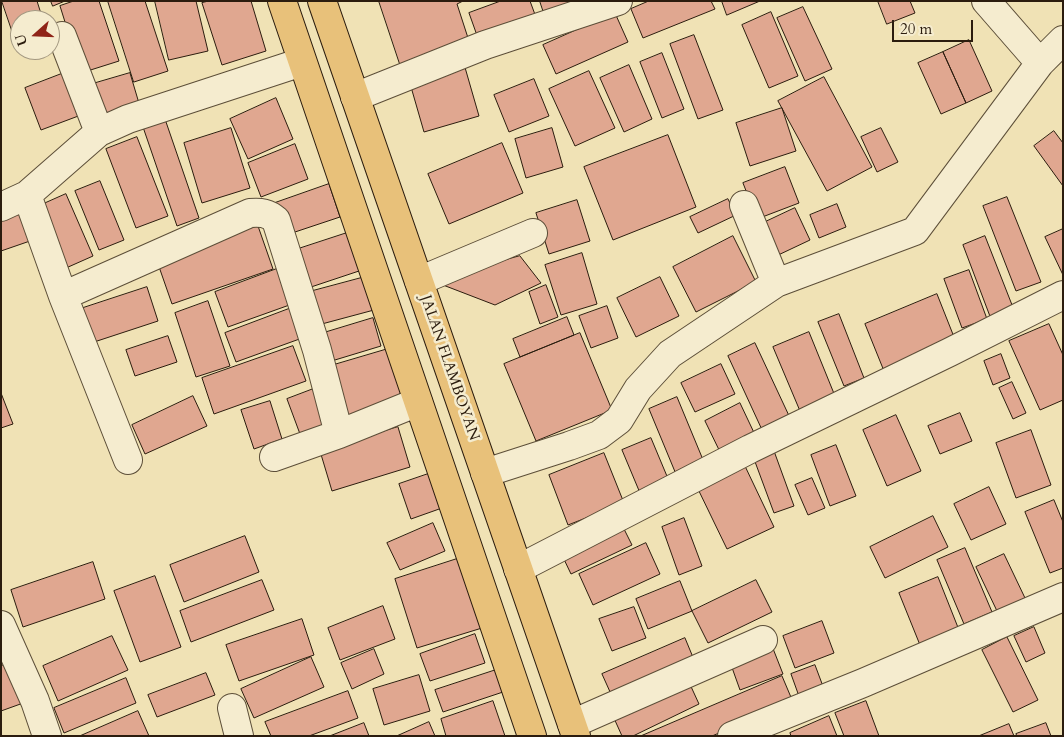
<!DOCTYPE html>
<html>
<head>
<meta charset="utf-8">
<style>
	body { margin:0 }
	#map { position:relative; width:1064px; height:737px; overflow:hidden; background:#f0e2b5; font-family:Cardo,serif }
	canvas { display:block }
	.frame { position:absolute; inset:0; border:2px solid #2b1c0e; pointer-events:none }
	.north { position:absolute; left:10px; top:10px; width:50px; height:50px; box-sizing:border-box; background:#f5eccf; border:1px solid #a49982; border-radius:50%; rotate:250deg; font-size:14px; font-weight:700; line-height:20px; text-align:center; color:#2b1c0e }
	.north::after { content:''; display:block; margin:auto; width:18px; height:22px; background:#8f2418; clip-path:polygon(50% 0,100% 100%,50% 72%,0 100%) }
	.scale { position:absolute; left:892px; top:20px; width:81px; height:22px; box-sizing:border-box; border:2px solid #2b1c0e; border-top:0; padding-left:6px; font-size:15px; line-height:18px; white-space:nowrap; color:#2b1c0e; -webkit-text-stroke:4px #f5eccf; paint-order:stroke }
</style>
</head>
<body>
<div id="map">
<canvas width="1064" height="737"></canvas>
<div class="frame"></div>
<div class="north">U</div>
<div class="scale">20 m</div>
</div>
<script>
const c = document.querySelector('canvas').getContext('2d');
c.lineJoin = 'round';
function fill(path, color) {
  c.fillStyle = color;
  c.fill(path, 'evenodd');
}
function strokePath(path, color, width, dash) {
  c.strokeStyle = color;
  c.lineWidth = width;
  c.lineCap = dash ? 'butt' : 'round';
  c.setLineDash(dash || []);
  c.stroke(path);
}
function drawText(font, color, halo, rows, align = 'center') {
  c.font = font + ' Cardo,serif';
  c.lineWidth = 5;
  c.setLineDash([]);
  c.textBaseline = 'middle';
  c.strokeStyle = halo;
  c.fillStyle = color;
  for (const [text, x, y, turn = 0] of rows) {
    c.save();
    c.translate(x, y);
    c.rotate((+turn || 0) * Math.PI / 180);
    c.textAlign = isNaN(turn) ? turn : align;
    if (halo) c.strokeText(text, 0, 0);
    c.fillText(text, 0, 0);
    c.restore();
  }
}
const building = new Path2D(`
	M2,1H37L43,20H20V41L16,42Z
	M51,1H65L53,6Z
	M74,1H99L119,61L81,73L60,6Z
	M108,1H145L168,71L134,82Z
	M155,1H196L208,51L169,60Z
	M209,1H251L266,51L222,65L202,3Z
	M379,1H463L457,4L469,41L400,64Z
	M501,1H530L537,20L479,41L469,13Z
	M540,1H583L545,16Z
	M649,1H711L715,9L643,38L631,9Z
	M722,1H760L727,15Z
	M878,1H910L915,13L887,24Z
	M803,7L832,69L805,81L777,18Z
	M771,12L798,76L769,88L742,25Z
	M615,13L628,42L556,74L543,45Z
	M694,35L723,110L698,119L670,44Z
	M969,40L992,91L966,103L943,52Z
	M943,52L966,103L941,114L918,63Z
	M662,53L684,109L662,118L640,62Z
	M464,64L479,116L424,132L409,80Z
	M629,65L652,119L624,132L600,78Z
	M589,71L615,128L575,146L549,89Z
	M64,73L81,115L41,130L25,88Z
	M130,73L141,110L100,122L89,85Z
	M824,77L872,167L827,191L778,101Z
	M534,79L549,116L509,132L494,95Z
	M276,98L293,139L248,159L230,119Z
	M782,108L796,151L750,166L736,123Z
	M165,119L199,218L177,226L143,127Z
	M231,128L250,188L202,203L184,143Z
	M552,128L563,167L526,178L515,139Z
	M881,128L898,162L877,172L861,137Z
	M1054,131L1063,143V186L1034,146Z
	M668,135L696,207L613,240L584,167Z
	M137,137L168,216L136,228L106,149Z
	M502,143L523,193L449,224L428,174Z
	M295,144L308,179L261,197L248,163Z
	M785,167L799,203L757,219L743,183Z
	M100,181L124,240L99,250L75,191Z
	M329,184L340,217L286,235L275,203Z
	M66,194L93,256L66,268L39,206Z
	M1007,197L1041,282L1016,291L983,206Z
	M728,199L736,215L698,233L690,217Z
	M577,200L590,241L549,254L536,213Z
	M837,204L846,227L819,238L810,215Z
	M795,208L810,240L774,257L759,225Z
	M19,211L30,241L1,251V217Z
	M258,226L273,269L172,304L157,261Z
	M1063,229V275L1045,237Z
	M350,232L362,270L302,290L289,252Z
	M733,236L756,282L696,312L673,267Z
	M985,236L1014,310L991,319L963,245Z
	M582,253L597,304L561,315L545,265Z
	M520,256L541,283L495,305L443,285L497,262Z
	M282,267L295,303L228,327L215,292Z
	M969,270L987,319L962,328L944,279Z
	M365,277L374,310L318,325L309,292Z
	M660,277L679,316L636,337L617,298Z
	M546,285L558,317L540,324L529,292Z
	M147,287L158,321L88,344L77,310Z
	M937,294L956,342L884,371L865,324Z
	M208,301L230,366L196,377L175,313Z
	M607,306L618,338L591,348L579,316Z
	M294,307L305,337L236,362L225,333Z
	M839,314L864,378L844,386L818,322Z
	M567,317L574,335L520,357L513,339Z
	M373,318L381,346L325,363L317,335Z
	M1049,324L1063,355V400L1040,410L1009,341Z
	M809,332L835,396L800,411L773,347Z
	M580,333L612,410L536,441L504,364Z
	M168,336L177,362L135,376L126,350Z
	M755,343L791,420L763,432L728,356Z
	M293,346L306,381L214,414L202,378Z
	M388,349L403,398L343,417L327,367Z
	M1001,354L1010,378L993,385L984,361Z
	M721,364L735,394L695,412L681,383Z
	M1012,382L1026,413L1013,419L999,388Z
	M316,388L329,424L300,434L287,399Z
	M1,393L13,424L1,428Z
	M193,396L207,426L145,454L132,425Z
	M677,397L706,467L678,479L649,409Z
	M270,401L282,439L254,449L241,410Z
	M740,403L757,439L722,456L705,421Z
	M960,413L972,441L940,454L928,426Z
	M896,415L921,471L887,486L863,430Z
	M398,427L410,467L332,491L320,451Z
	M1031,430L1051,485L1016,498L996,443Z
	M651,438L669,481L640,493L622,450Z
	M836,445L856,496L830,506L811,455Z
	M774,451L794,506L774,513L754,459Z
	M604,453L624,503L568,525L549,475Z
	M744,464L774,527L727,549L697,487Z
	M431,473L442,508L411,519L399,484Z
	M812,478L825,508L808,515L795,485Z
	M989,487L1006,524L971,540L954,504Z
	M1054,500L1063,522V568L1050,573L1025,512Z
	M933,516L948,547L885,578L870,547Z
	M684,518L702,566L679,575L662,527Z
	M433,523L445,551L400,570L387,543Z
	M622,525L632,545L571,574L561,553Z
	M245,536L259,572L184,602L170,565Z
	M646,543L660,574L593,605L579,574Z
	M965,548L992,612L964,624L937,560Z
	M1004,554L1025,598L997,611L976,567Z
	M460,558L482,628L417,648L395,579Z
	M93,562L105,599L23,627L11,590Z
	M155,576L181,647L140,662L114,591Z
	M938,577L959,630L920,645L899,593Z
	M262,580L274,610L191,642L180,611Z
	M756,580L772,612L708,643L692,611Z
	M680,581L692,611L648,629L636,599Z
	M383,606L395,639L340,660L328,628Z
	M634,607L646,638L612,651L599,619Z
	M302,619L314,655L239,681L226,645Z
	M822,621L834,653L795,668L783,636Z
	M1034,627L1045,653L1026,662L1014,636Z
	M475,634L485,663L430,681L420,654Z
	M112,636L128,670L58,701L43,666Z
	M1007,637L1038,700L1013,712L982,650Z
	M685,638L697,667L615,703L602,674Z
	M772,646L783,674L740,690L730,662Z
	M374,649L384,674L352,689L341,663Z
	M311,657L324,687L254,718L241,689Z
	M13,662L26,702L1,711V666Z
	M815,665L824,689L800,699L791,674Z
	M496,670L503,692L443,712L435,690Z
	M206,673L215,695L157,717L148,695Z
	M419,675L430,711L384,725L373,689Z
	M782,676L793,702L712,736H641Z
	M126,678L136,703L64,733L54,708Z
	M688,680L699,704L633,736H622L613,716Z
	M348,691L358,718L309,736H271L265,722Z
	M493,701L505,736H446L441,719Z
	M866,701L879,736H844L835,713Z
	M138,711L149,736H80Z
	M829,716L837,736H791L790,733Z
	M429,722L435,736H397Z
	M364,723L369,736H330Z
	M1046,723L1051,736H1017L1016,734Z
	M1009,724L1014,736H979Z`);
const street = new Path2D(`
	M986,1L1040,63
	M62,36L99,132
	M355,97L485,45L618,1
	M27,195L63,296L128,460
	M744,205L776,283
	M1,207L27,195L99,132L128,119L302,62
	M419,281L533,233
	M63,296L250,213C261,212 268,213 276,220L317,350L339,434
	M274,457L339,434L418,402
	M485,473L569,446L599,435L619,420L638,389L670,354L776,283L915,231L1040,63L1063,40
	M518,569L750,449L950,352L1063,295
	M1,625L35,701L47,736
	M232,708L239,736
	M572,724L763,640
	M732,736L863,683L1063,597`);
const primary = new Path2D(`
	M282,1L532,736
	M322,1L576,736`);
const streetNames = [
	["JALAN FLAMBOYAN",449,368,71]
];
fill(building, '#e0a790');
strokePath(building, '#2b1c0e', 1);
strokePath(street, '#5c4e38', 30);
strokePath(primary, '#2b1c0e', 30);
strokePath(street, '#f5eccf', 28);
strokePath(primary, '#e8c17a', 28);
drawText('15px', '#2b1c0e', '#f5eccf', streetNames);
</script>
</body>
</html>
